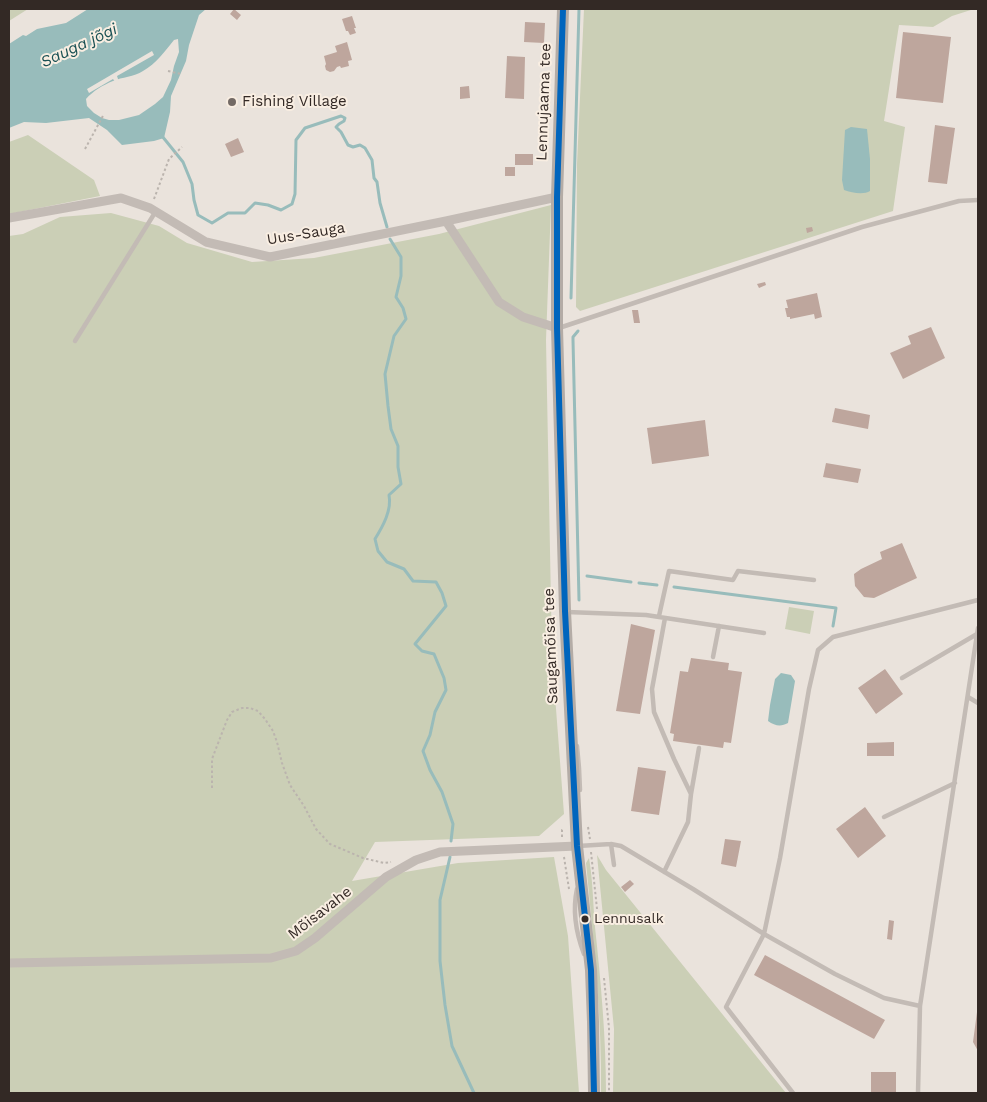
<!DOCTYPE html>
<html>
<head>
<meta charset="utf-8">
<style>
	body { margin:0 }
	#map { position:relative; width:987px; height:1102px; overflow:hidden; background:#eae3dc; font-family:"Work Sans",sans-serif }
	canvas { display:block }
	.frame { position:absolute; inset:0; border:10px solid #332925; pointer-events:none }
</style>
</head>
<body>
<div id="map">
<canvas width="987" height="1102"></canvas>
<div class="frame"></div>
</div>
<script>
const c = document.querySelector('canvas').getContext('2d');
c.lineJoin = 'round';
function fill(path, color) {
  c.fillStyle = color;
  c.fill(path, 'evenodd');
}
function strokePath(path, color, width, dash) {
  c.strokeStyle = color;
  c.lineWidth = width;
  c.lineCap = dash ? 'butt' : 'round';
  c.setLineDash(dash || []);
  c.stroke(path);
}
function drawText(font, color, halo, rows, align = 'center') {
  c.font = font + ' "Work Sans",sans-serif';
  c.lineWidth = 4;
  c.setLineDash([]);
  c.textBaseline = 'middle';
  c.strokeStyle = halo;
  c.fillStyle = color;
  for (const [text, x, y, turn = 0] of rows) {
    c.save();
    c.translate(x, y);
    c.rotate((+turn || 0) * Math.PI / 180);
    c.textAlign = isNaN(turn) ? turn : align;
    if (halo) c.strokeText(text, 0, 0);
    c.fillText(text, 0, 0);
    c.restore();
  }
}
const green = new Path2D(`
	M9,9H28L9,21Z
	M584,9H974L952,16L933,27L899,25L884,121L905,127L893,211L580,311L576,307L577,164Z
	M28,135L94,180L100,196L9,214V142Z
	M551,205L546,340L552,656L564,814L539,836L375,842L352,881L458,863L554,857L568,936L579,1093H9V236L23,234L60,217L111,213L159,226L187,243L252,262L314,258L439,234Z
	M789,607L814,611L810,634L785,629Z
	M597,855L606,870L786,1093H613L614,1029Z
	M589,858C593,881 593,904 595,927C601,983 606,1038 606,1093H601C602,1019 594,946 587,873L586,863Z`);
const water = new Path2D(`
	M88,9H206L199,15L189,45L186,61L171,96L170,112L164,138L154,141L122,145L107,130L89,118L46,123L24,122L9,128V44L23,35L26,36L37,29L66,23ZM178,39L179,52L174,66L171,80L163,97L155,104L139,115L119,120H109L102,118L94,113L87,106L86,99C93,91 103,85 113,81C122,77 134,77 143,71C156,64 165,51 174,40Z
	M851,127L867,129L870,159V191C864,195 852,193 844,190L842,180L845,130Z
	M781,673L791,675L795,681L788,723C781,727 775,726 768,721L770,705L775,679Z`);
const pier = new Path2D(`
	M152,51L154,55L117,76L119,82L116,83L113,79L89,93L87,89Z`);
const stream = new Path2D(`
	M162,136L183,162L192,184L194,200L198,215L212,223L228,213H245L255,203L268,205L281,210L292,204L295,194L296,140L305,128L341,116L345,118L344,121L339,124L336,127L341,132L348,145L353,147L360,145L365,148L372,160L374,178L377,182L380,203L387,227
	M390,239L401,257V276L396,297L403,308L406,319L394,336L385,374L388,406L391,429L398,446V467L401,484L389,495C392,510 383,526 375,539L378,551L387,562L404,569L413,581L436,582L442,593L446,606L415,644L422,651L434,654L444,678L446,690L435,712L430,735L423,751L430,770L442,792L453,824L451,841
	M571,298L579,9
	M578,331L573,337V340L579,600
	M587,576L631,582
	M639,583L657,585
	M674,587L836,608L833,626
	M450,857L440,900V961L445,1005L452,1046L474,1093`);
const building = new Path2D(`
	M234,9L241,15L237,20L230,14Z
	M352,16L356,28H354L356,33L350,35L348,31H346L342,19Z
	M525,22L545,23L544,43L524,42Z
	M903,32L951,37L943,103L896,98Z
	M347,42L352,60L348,61L349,66L341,68L340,66L337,67L334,71L330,72L326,70L325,66L326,64L324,56L337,52L335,46Z
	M507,56L525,57L524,99L505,98Z
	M469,86L470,98L460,99V87Z
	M935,125L955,128L947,184L928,182Z
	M238,138L244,152L231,157L225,144Z
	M515,154H533V165H515Z
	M505,167H515V176H505Z
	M812,227L813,231L807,233L806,228Z
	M765,282L766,285L759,288L757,284Z
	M817,293L822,317L815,319L814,314L790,319V317H787L785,308H788L786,300Z
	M632,310H638L640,323H634Z
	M931,327L945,358L903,379L890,353L911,344L908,336Z
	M835,408L870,415L868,429L832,422Z
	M705,420L709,456L652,464L647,428Z
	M826,463L861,469L858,483L823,477Z
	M902,543L917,578L874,598L864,597L855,586L854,574L861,569L882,559L880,552Z
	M631,624L655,630L640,714L616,711Z
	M691,658L729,663L728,670L742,672L731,743L724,742L723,748L673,741L674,734L670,733L680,671L688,672Z
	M885,669L903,694L876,714L858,688Z
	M894,742V756H867V743Z
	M638,767L666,771L659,815L631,811Z
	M865,807L886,836L858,858L836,829Z
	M725,839L741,841L736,867L721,864Z
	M630,880L634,884L625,892L621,887Z
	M889,920L894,921L892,940L887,939Z
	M765,955L885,1020L874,1039L754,975Z
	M977,1012H978V1051L973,1042Z
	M871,1072H896V1093H871Z`);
const path = new Path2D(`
	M168,71L181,74
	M85,149L104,114
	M154,199L169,159L182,147
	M212,788V759L227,720L232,712L242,708H250L258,711L265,719L273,731L277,742L282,763L290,785L304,806L316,829L330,844L363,858L384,863L391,862
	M588,827L590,839
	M562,837V830L564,828
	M591,852L597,909
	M564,857L569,889
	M604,978L609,1028V1093`);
const lane = new Path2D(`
	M559,328L862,227L959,201L978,200
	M75,341L156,211
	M567,612L646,615L764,633
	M659,616L669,571L733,580L738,571L814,580
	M665,618L652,689L654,712L674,759L691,794
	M713,657L719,626
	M902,678L977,634
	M968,697L978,703
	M577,746L579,768L580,790
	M884,817L955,783
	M611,844L614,865
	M578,846L611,844L621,846L693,889L764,934L835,974L884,998L920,1006
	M664,872L688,822L691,794L699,748
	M577,889C572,912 576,933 584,954
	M793,1093L726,1007L764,934L780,858L809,689L818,650L833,637L978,600
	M918,1093L920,1006L978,628`);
const street = new Path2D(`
	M9,218L121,198L150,208L206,242L270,257L446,221L557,197
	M446,221L499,302L523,317L557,328
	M9,963L271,958L296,951L315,938L386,877L416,860L440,852L577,846`);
const secondary = new Path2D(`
	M563,9L557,197V328L565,611L577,846L591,970L593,1022L594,1093`);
const bus1 = new Path2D(`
	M563,9L557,197V328L565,611L577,846L591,970L594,1093`);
const markers = [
	[232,102,5,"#736a65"],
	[585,919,4.5,"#332925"]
];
const busNames = [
	["Lennusalk",594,919]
];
const poiNames = [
	["Fishing Village",242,102]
];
const streetNames = [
	["Lennujaama tee",544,102,-88],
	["Uus-Sauga",306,234,-9],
	["Saugamõisa tee",551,646,-92],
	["Mõisavahe",320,913,-38]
];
const waterNames = [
	["Sauga jõgi",79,46,-25]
];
fill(green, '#cbcfb6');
fill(water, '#98bcbb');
fill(pier, '#eae3dc');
strokePath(stream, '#98bcbb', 3);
fill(building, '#bea69d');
strokePath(path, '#bbb4ae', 2, [2.5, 2.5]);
strokePath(lane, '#c3bbb5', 4.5);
strokePath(street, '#c3bbb5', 9);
strokePath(secondary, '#b4aca6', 12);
strokePath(bus1, '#0065bd', 6);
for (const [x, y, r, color] of markers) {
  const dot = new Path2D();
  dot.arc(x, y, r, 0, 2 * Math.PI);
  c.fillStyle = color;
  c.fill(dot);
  strokePath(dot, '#f9eee2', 2);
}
drawText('14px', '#332925', '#f9eee2', busNames, 'left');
drawText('15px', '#332925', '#f9eee2', poiNames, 'left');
drawText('15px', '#332925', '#f9eee2', streetNames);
drawText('italic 16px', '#1a5154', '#f9eee2', waterNames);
</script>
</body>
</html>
